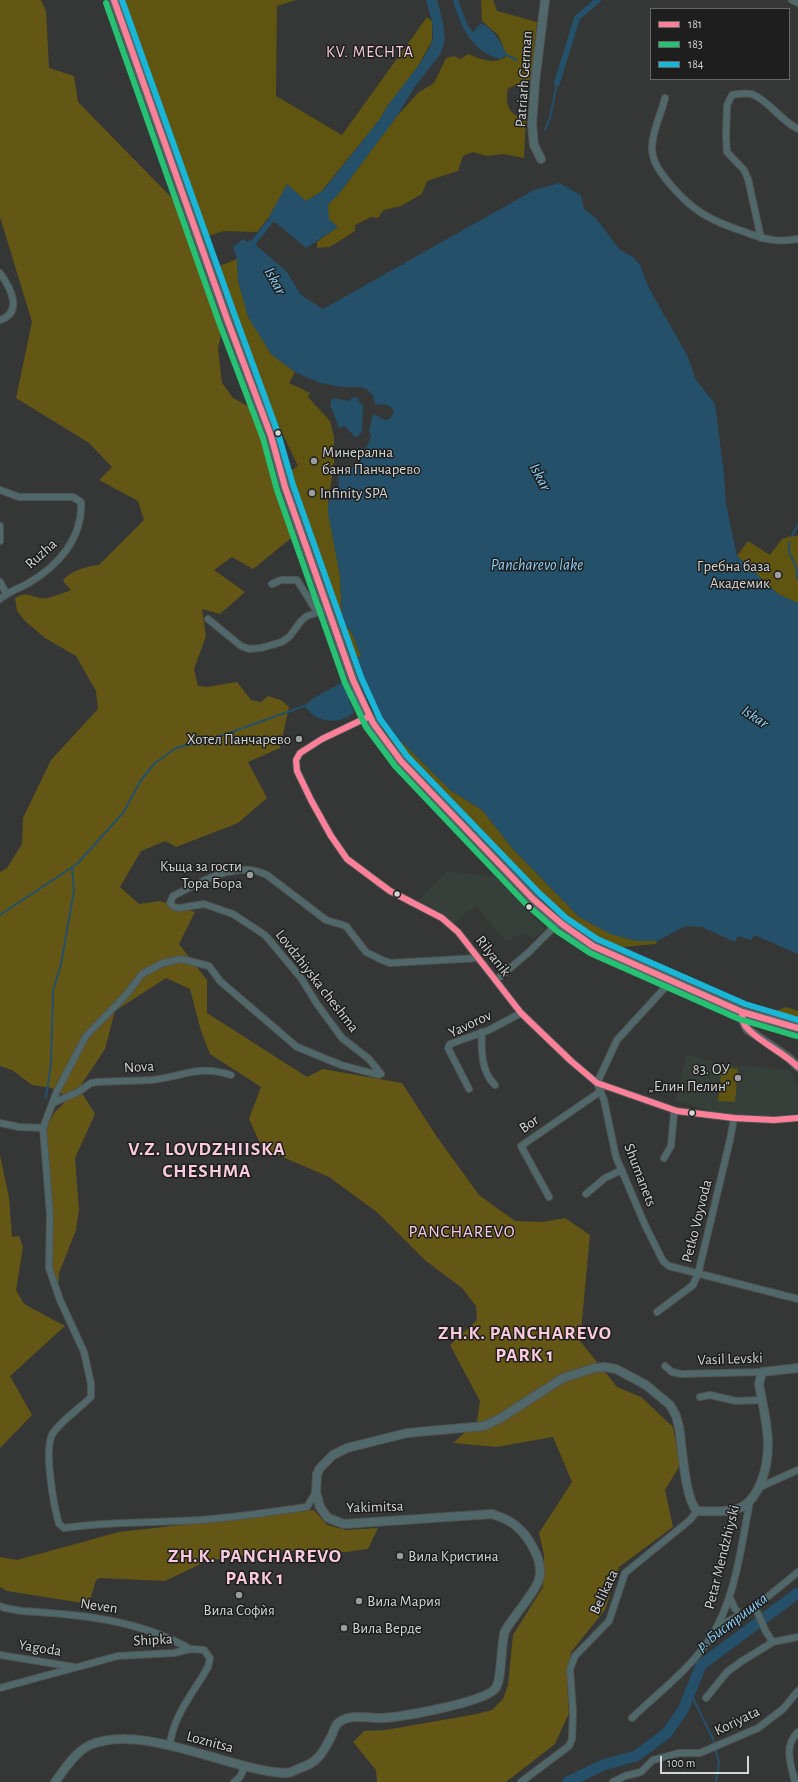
<!DOCTYPE html>
<html>
<head>
<meta charset="utf-8">
<style>
	body { margin:0 }
	#map { position:relative; width:798px; height:1782px; overflow:hidden; background:#353636; font-family:"Alegreya Sans",sans-serif }
	canvas { display:block }
	.legend { position:absolute; left:650px; top:8px; width:140px; height:72px; box-sizing:border-box; background:#1d1e1d; border:1px solid #666766; margin:0; padding:5px 7px; list-style:none; font-size:12px; color:#d3d5d4 }
	.legend li { display:flex; align-items:center; gap:8px; height:20px }
	.legend b { width:20px; border:1px solid #666766 }
	.scale { position:absolute; left:660px; top:1756px; width:89px; height:18px; box-sizing:border-box; border:2px solid #d3d5d4; border-top:0; padding-left:5px; font-size:12px; line-height:14px; white-space:nowrap; color:#d3d5d4; -webkit-text-stroke:3px #1d1e1d; paint-order:stroke }
</style>
</head>
<body>
<div id="map">
<canvas width="798" height="1782"></canvas>
<ul class="legend">
<li><b style="height:5px;background:#ff8098"></b>181</li>
<li><b style="height:5px;background:#26c172"></b>183</li>
<li><b style="height:5px;background:#1ab6d8"></b>184</li>
</ul>
<div class="scale">100 m</div>
</div>
<script>
const c = document.querySelector('canvas').getContext('2d');
c.lineJoin = 'round';
function fill(path, color) {
  c.fillStyle = color;
  c.fill(path, 'evenodd');
}
function strokePath(path, color, width, dash) {
  c.strokeStyle = color;
  c.lineWidth = width;
  c.lineCap = dash ? 'butt' : 'round';
  c.setLineDash(dash || []);
  c.stroke(path);
}
function drawText(font, color, halo, rows, align = 'center') {
  c.font = font + ' "Alegreya Sans",sans-serif';
  c.lineWidth = 3;
  c.setLineDash([]);
  c.textBaseline = 'middle';
  c.strokeStyle = halo;
  c.fillStyle = color;
  for (const [text, x, y, turn = 0] of rows) {
    c.save();
    c.translate(x, y);
    c.rotate((+turn || 0) * Math.PI / 180);
    c.textAlign = isNaN(turn) ? turn : align;
    if (halo) c.strokeText(text, 0, 0);
    c.fillText(text, 0, 0);
    c.restore();
  }
}
const built = new Path2D(`
	M447,871L496,877L545,929L534,939L522,933L506,942L476,906L452,924L441,915L417,901Z
	M686,1054L717,1063L790,1070L798,1086V1113L774,1116H728L676,1101Z`);
const green = new Path2D(`
	M119,0H296L277,6L276,96L342,135L427,17L432,21V41L414,73L388,105L380,119L321,192L306,201L287,185L269,217L257,232L224,231L202,238Z
	M481,0H493L497,11L537,22L531,79L508,88C505,104 508,115 526,119L524,158L504,154L486,156L473,152L463,156L458,171L427,181L422,194L401,206L384,210L378,218L371,217L355,225V231L330,247L317,248V242L337,227L314,207L331,201L341,191L388,126L419,92L434,83L446,58L454,56L461,59L468,54C483,60 493,65 507,56L498,35L482,21Z
	M237,259L238,281L271,354L295,372L289,383L310,393L308,397L330,421L334,437V462L328,505L340,576L342,617L346,626L351,631L361,656L353,660L330,601L302,516L290,471L298,466L276,420L266,411L253,379L214,268Z
	M791,536H798V603L778,594L737,556L748,541L770,555L782,539Z
	M383,727L403,743L450,790L482,810L513,849L579,917L636,941H657L656,944L612,948L569,924L544,901L496,849L406,762L387,736Z
	M737,1003L766,1010H778L786,1007L798,1011V1023L736,1004Z
	M722,1067L738,1069L735,1102L718,1101Z`);
const forest = new Path2D(`
	M0,0H41L46,11L49,68L74,76L78,102L172,198L185,221L222,328L218,349L222,383L233,398L253,409L295,535L253,569L232,557L214,570L245,592L220,614L202,609L206,636L194,669L198,686L207,687L237,682L251,700L261,702L268,696L281,700L289,707L280,748L248,762L267,798L238,823L176,847L165,841L141,851L120,887L139,904L160,901L195,912L179,944L207,980V1013L307,1077L323,1069L402,1083L437,1137L479,1195L515,1221L543,1222L565,1218L590,1235L580,1341L617,1387L641,1397L673,1427L680,1465L665,1490L673,1527L619,1567L605,1610L571,1652L567,1685L569,1713L555,1744L506,1782H377L376,1770L353,1742L364,1731L385,1730L477,1714L492,1710L503,1699L508,1685L513,1635L543,1587L544,1555L539,1533L572,1482L553,1437L496,1447L453,1443L477,1422L480,1401L450,1345L477,1320L476,1306L462,1288L426,1261L378,1213L329,1177L262,1148L249,1119L261,1087L210,1054L201,1031L190,989L166,978L115,1011L105,1049L79,1088L95,1114L75,1158L79,1210L76,1230L59,1273L58,1290L52,1268L45,1129L55,1112L69,1098L52,1088L32,1085L12,1070L0,1066V872L7,868L22,844L23,818L51,760L98,709L96,691L76,656L45,638L25,621L17,611L15,598C29,589 34,600 46,598C54,597 63,593 71,590L63,581C69,571 88,566 99,565L144,520L138,501L99,480L112,467L89,443L16,398L32,322L0,217Z
	M0,1155L9,1198L12,1237L19,1236L23,1247L16,1290L24,1304L65,1326L10,1376L32,1415L0,1448Z
	M314,1510L327,1525L346,1530L378,1528L368,1549L346,1552L275,1550L207,1561L165,1581L100,1578L96,1580L89,1604L7,1591L0,1587V1557L17,1560L119,1532Z`);
const water = new Path2D(`
	M426,0H437L443,22L445,39L441,53L414,88L395,119L341,191L328,205L329,219L338,227L306,248L269,217L287,184L306,201L321,192L325,188L380,119L388,105L421,62L430,47L433,37L432,21Z
	M453,0H458L468,26L473,32L481,23C494,29 501,43 507,55L500,59C472,52 460,26 453,0Z
	M559,183L581,195L584,209L596,218L619,249L633,257L640,265L649,288L688,357L696,380L715,404L724,473L726,504L737,556L778,594L798,603V954L754,935L751,940L738,936L735,942L702,927L686,926L657,941H636L610,934L579,917L513,849L482,810L450,790L403,743L383,727L369,702L352,697L349,700L354,712C346,722 327,723 316,717C311,714 308,710 304,706L312,699L341,683L347,685L361,680L353,660L361,656L351,631L346,626L342,617L340,576L328,513C328,505 329,497 334,491H339L338,468L358,466L371,437L369,431L373,414L385,420L390,419L394,412L392,408L387,405L375,404L373,395L366,389L360,387H342L320,383L295,372L271,354L248,317L238,281L237,259L233,247L243,239L247,242L250,240L287,272L301,295L323,309L534,190Z
	M354,397H357L360,403L363,405L362,432L357,437L354,436L345,426L339,428L332,409L330,408L331,401L334,398L348,401Z`);
const stream = new Path2D(`
	M505,54L516,60
	M545,130L550,118L557,83
	M792,536L798,524
	M790,542C786,552 793,558 796,567C797,571 797,576 798,580
	M0,915L77,864L123,813L141,780L155,763L176,748L215,738L307,705
	M46,1098L51,1064L53,991L61,964L74,891L72,867
	M690,1692L713,1739L719,1762L716,1782`);
const canal = new Path2D(`
	M557,83L577,18L598,0
	M253,243L272,219L278,217`);
const river = new Path2D(`
	M568,1782L603,1765L636,1756L667,1733L683,1710L701,1665L798,1593`);
const minor = new Path2D(`
	M792,0L798,3
	M665,98C661,115 652,131 652,148C652,162 661,173 669,183C692,211 711,221 745,232C763,239 778,243 798,239
	M761,238L748,179L744,170L727,152L726,137L727,105L732,95C739,94 748,92 754,95C771,103 781,121 798,129
	M0,273C10,287 24,312 0,320
	M0,490L19,497H73L81,502C83,539 57,567 27,584C17,589 8,592 0,599
	M0,526V541
	M0,582L6,593
	M272,584L281,580H297L317,612
	M208,619L241,646L249,649L261,648L282,642L290,636L301,621L307,616L329,609
	M368,717L322,739L300,753L296,760L297,771L311,800L331,836L347,859L390,891L442,918L458,932L521,1013L571,1061L597,1083L677,1111L734,1118L774,1120L798,1118
	M496,980L528,953L558,923
	M672,980L617,1040L597,1083L604,1100L616,1157L645,1225L663,1261L669,1266L798,1299
	M482,1032C481,1049 481,1072 495,1085
	M469,1089L448,1048L450,1044L489,1030L521,1013
	M53,1103L78,1092L91,1083L98,1082C116,1081 134,1081 151,1080C182,1077 198,1064 231,1075
	M0,1123L19,1127L43,1128
	M664,1158L671,1146L674,1113L677,1111
	M586,1194L605,1178L622,1170
	M549,1197L521,1146L601,1091
	M657,1312L693,1285L698,1274L730,1140L734,1118
	M665,1366L672,1372L681,1374L762,1372
	M700,1397L710,1395L736,1401L762,1400
	M760,1487L798,1470
	M316,1492L307,1507C272,1512 236,1517 201,1520C155,1523 110,1521 64,1528L59,1524C54,1507 43,1447 53,1433C63,1419 79,1409 91,1397V1384L84,1352L60,1300L49,1268L50,1215L43,1128L57,1091L86,1036L126,995L142,974L163,963L181,959L209,966L220,981L297,1047L341,1065L379,1075L381,1074L369,1059L342,1038L317,1004L301,978L265,935L233,914L204,904L179,908L174,907L170,903L173,896C200,883 236,859 267,875L326,920L346,926L366,952L382,960L390,963L479,958
	M730,1598L735,1609L740,1614
	M0,1606L5,1608L22,1611C78,1614 140,1620 190,1649
	M755,1607L766,1632L773,1642
	M717,1627L755,1607L798,1572
	M0,1655L74,1667
	M0,1688L118,1656L174,1653L190,1649L204,1650L210,1658L208,1667C194,1692 172,1717 170,1746
	M706,1698L727,1672L742,1661L773,1642L798,1637
	M632,1718C656,1695 688,1670 707,1643C735,1604 741,1547 750,1501
	M234,1782L240,1777L245,1766
	M521,1782L569,1746L572,1739L573,1712L570,1669L575,1656L609,1621L625,1573L690,1520L697,1511
	M613,1782L625,1776L641,1772L653,1760L679,1753H700L758,1728L783,1709L798,1691
	M795,1782C791,1765 783,1746 798,1732`);
const tertiary = new Path2D(`
	M541,159L534,145L532,125L535,82L545,0
	M742,1012V1019L747,1029L789,1058L798,1067
	M55,1782C65,1769 75,1752 90,1745C142,1722 230,1771 286,1773C290,1773 296,1770 300,1768C319,1762 323,1752 332,1735C333,1732 335,1727 337,1724C348,1713 367,1718 381,1718C403,1717 479,1703 494,1690C503,1682 500,1645 505,1631C513,1617 532,1596 538,1582C546,1564 529,1536 515,1525C508,1519 501,1517 492,1514L344,1524L328,1518L320,1507L316,1492L317,1474L320,1468L333,1455L347,1448L407,1433L484,1426L499,1419L563,1378L594,1368L605,1367L616,1369L646,1385L670,1405L676,1416L679,1427C682,1446 685,1499 697,1511C711,1511 729,1513 742,1507C752,1501 758,1491 762,1480C774,1446 765,1418 759,1384L762,1372L798,1368`);
const secondary = new Path2D(`
	M114,0L227,319L271,436L285,487L353,680C365,714 378,734 401,761L533,899C551,918 571,932 593,946L742,1012L798,1028`);
const bus1 = new Path2D(`
	M114,0L227,319L271,436L285,487L353,680L373,723L401,761L533,899L562,924L593,946L742,1012L798,1028
	M368,717L322,739L300,753L296,760L297,771L311,800L331,836L347,859L390,891L442,918L458,932L521,1013L571,1061L597,1083L677,1111L734,1118L774,1120L798,1118
	M742,1012C742,1018 743,1025 748,1029C761,1043 783,1052 798,1067`);
const bus2 = new Path2D(`
	M106,3L219,322L263,438L277,490L345,683L366,727L395,766L527,905L557,931L590,953L739,1019L796,1036`);
const bus3 = new Path2D(`
	M122,0L235,316L278,433L293,485L361,677L380,719L407,756L539,893L566,918L597,939L745,1004L798,1020`);
const markers = [
	[278,433,3.5,"#d3d5d4"],
	[314,461,4,"#9c9d9d"],
	[312,493,4,"#9c9d9d"],
	[778,575,4,"#9c9d9d"],
	[299,739,4,"#9c9d9d"],
	[250,875,4,"#9c9d9d"],
	[397,894,3.5,"#d3d5d4"],
	[529,907,3.5,"#d3d5d4"],
	[738,1078,4,"#9c9d9d"],
	[692,1113,3.5,"#d3d5d4"],
	[400,1556,4,"#9c9d9d"],
	[239,1595,4,"#9c9d9d"],
	[359,1601,4,"#9c9d9d"],
	[344,1628,4,"#9c9d9d"]
];
const streetNames = [
	["Patriarh German",524,79,-86],
	["Ruzha",41,554,-42],
	["Rilyanik",493,956,52],
	["Lovdzhiyska cheshma",317,981,52],
	["Yavorov",470,1024,-25],
	["Nova",139,1067,-4],
	["Bor",529,1124,-35],
	["Shumanets",640,1175,69],
	["Petko Voyvoda",697,1221,-76],
	["Vasil Levski",730,1359,-2],
	["Yakimitsa",375,1507,-2],
	["Petar Mendzhiyski",722,1557,-76],
	["Belikata",604,1592,-65],
	["Neven",99,1606,8],
	["Shipka",153,1640,-3],
	["Yagoda",40,1648,9],
	["Koriyata",737,1721,-26],
	["Loznitsa",210,1742,15]
];
const poiNames = [
	["Минерална",322,452],
	["баня Панчарево",322,469],
	["Infinity SPA",320,493],
	["Гребна база",770,566,"right"],
	["Академик",770,583,"right"],
	["Хотел Панчарево",291,739,"right"],
	["Къща за гости",242,866,"right"],
	["Тора Бора",242,883,"right"],
	["83. ОУ",730,1069,"right"],
	["„Елин Пелин“",730,1086,"right"],
	["Вила Кристина",408,1556],
	["Вила Мария",367,1601],
	["Вила Софѝя",239,1610,"center"],
	["Вила Верде",352,1628]
];
const neighbourhoodNames = [
	["KV. MECHTA",370,52]
];
const waterNames = [
	["Iskar",275,281,61],
	["Iskar",540,477,62],
	["Pancharevo lake",537,565],
	["Iskar",755,717,33],
	["р. Бистришка",732,1622,-37]
];
const quarterNames = [
	["PANCHAREVO",462,1232]
];
const districtNames = [
	["V.Z. LOVDZHIISKA",207,1149],
	["CHESHMA",207,1171],
	["ZH.K. PANCHAREVO",525,1333],
	["PARK 1",525,1355],
	["ZH.K. PANCHAREVO",255,1556],
	["PARK 1",255,1578]
];
fill(built, '#373f3b');
fill(green, '#605411');
fill(forest, '#645715');
fill(water, '#245069');
strokePath(stream, '#245069', 2);
strokePath(canal, '#245069', 6);
strokePath(river, '#245069', 11);
strokePath(minor, '#515352', 8);
strokePath(tertiary, '#515352', 10);
strokePath(secondary, '#515352', 11);
strokePath(minor, '#51686a', 6);
strokePath(tertiary, '#51686a', 8);
strokePath(secondary, '#506c6c', 9);
strokePath(bus1, '#ff8098', 6);
strokePath(bus2, '#26c172', 6);
strokePath(bus3, '#1ab6d8', 6);
for (const [x, y, r, color] of markers) {
  const dot = new Path2D();
  dot.arc(x, y, r, 0, 2 * Math.PI);
  c.fillStyle = color;
  c.fill(dot);
  strokePath(dot, '#1d1e1d', 1.5);
}
drawText('15px', '#d3d5d4', '#1d1e1d', streetNames);
drawText('15px', '#d3d5d4', '#1d1e1d', poiNames, 'left');
c.letterSpacing = '1px';
drawText('16px', '#fbcadc', '#1d1e1d', neighbourhoodNames);
c.letterSpacing = '0px';
drawText('italic 16px', '#8ccef6', '#1d1e1d', waterNames);
c.letterSpacing = '1px';
drawText('17px', '#fbcadc', '#1d1e1d', quarterNames);
c.letterSpacing = '0px';
c.letterSpacing = '1px';
drawText('bold 19px', '#fbcadc', '#1d1e1d', districtNames);
c.letterSpacing = '0px';
</script>
</body>
</html>
